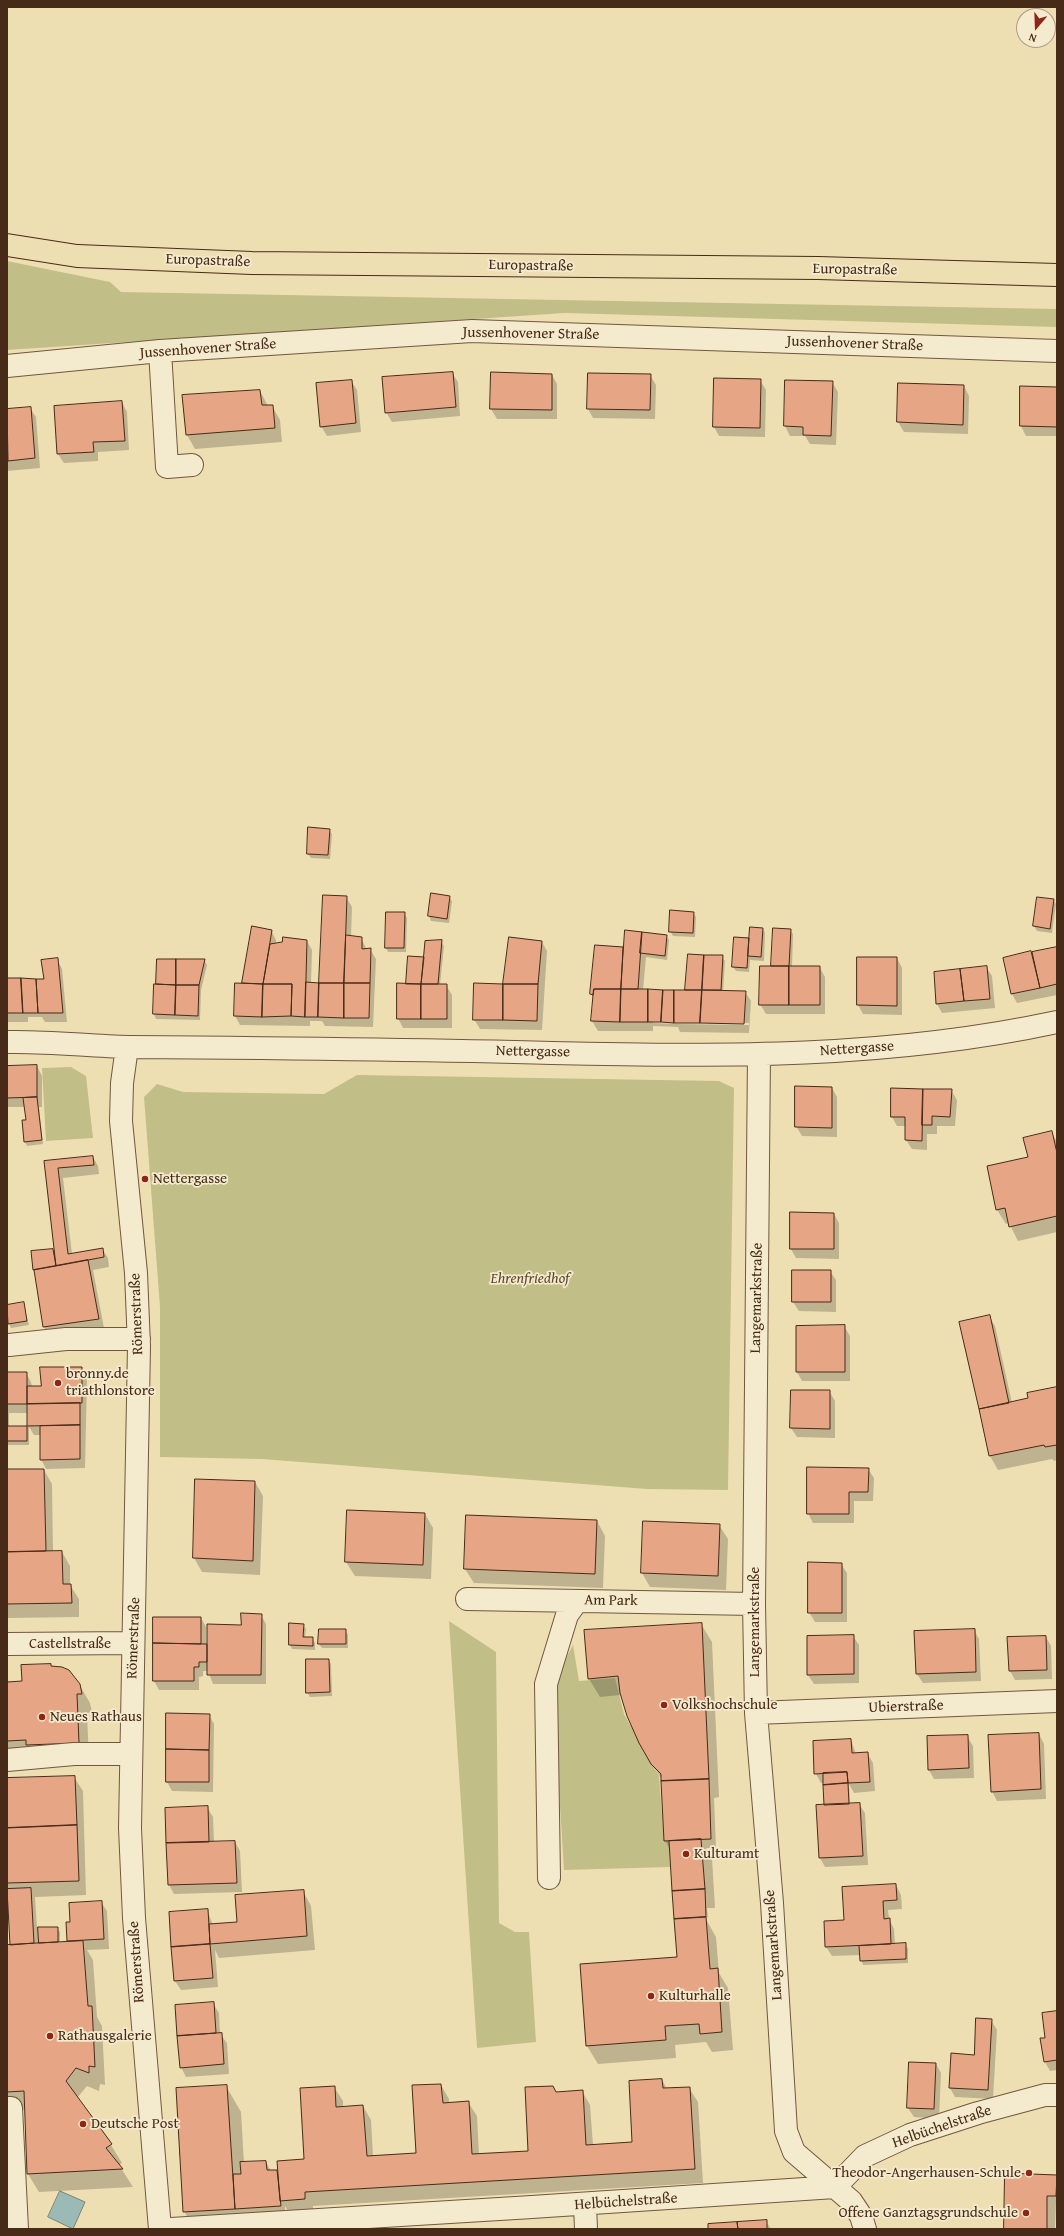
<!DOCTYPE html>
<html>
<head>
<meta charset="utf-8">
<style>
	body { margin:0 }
	#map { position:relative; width:1064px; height:2236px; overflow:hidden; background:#eedfb3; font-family:"Gentium Book Plus",serif }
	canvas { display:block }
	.frame { position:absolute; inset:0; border:8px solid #472a18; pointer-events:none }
	.north { position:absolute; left:1016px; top:8px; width:40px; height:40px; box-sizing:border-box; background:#f4eace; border:1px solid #af9d85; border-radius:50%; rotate:199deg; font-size:11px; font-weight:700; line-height:16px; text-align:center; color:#472a18 }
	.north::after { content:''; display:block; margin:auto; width:14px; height:18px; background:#8f2418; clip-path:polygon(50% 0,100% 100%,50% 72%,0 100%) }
</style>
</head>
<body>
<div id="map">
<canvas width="1064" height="2236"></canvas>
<div class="frame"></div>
<div class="north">N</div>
</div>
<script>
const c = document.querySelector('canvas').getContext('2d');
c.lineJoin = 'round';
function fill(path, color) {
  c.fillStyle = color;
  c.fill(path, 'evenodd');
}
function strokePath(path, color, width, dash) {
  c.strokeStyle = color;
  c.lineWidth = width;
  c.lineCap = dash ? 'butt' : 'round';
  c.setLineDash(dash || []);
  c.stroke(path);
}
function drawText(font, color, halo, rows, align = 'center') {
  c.font = font + ' "Gentium Book Plus",serif';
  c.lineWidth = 3.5;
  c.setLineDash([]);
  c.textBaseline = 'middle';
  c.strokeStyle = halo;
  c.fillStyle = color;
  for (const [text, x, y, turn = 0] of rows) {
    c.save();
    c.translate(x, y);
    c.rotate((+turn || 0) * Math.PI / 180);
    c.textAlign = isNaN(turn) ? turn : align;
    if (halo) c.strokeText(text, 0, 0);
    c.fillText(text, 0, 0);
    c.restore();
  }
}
const green = new Path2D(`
	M7,261L110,282L121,292L1057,309V327L565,313L7,350Z
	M71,1067L86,1076L93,1138L46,1141L42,1068Z
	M357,1075L719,1081L734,1088L728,1490L647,1489L262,1459L160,1457V1307L144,1097L157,1084L183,1092L324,1094Z
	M449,1621L496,1652L499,1923L515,1932H529L536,2042L477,2048Z
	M573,1645L579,1681L615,1678L624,1714L659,1776L664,1840L669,1841L670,1867L564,1870L553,1694L555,1678Z`);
const water = new Path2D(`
	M60,2191L85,2202L73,2229L48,2217Z`);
const shadow = new Path2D(`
	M452,373L458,382L460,416L392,422L386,412Z
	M492,373L552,375L557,384V419H497L491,409Z
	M650,375L656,385L655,419L593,418L588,409Z
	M760,380L766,390L765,437L719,436L714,427Z
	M351,381L357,390L361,432L327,436L321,426Z
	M786,381L832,382L838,392L836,445L810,444L805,436H790L785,426Z
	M899,384L964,386L969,396L968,434L904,432L898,422Z
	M1021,387L1057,388V436H1026L1021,426Z
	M260,391L268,406H272L280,420L282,442L195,449L187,435Z
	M122,402L127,412L129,450L98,452V461L64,463L58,454Z
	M30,408L36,417L40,468L7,471V410Z
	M329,830L332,834L330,859L311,858L308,854Z
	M432,894L449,897L452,901L449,923L431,921L429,916Z
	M346,897L352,907L351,937L361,938L367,950L370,949L376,959L373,1027L325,1026L322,1021H310V1026L240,1025L235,1016L253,927L271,930L276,940V944L307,941L312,950L311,983L320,987Z
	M1053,900L1056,904L1052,933L1037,931L1034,926Z
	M404,913L407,918L406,952H388L386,948Z
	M693,913L696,917L695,937L673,936L670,931Z
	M763,929L765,933L764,961L750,960L749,972L736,971L733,967L735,938L750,939Z
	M790,930L793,934L792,967L820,968L825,977V1014H766L760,1004L773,967Z
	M666,936L669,940L667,960L646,957L643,990L686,991L722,956L725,961L723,992H745L751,1001L749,1033L680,1032L678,1027L653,1026V1031H598L592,1021L594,998L591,994L596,946L624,949ZM653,1021L679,1022V1024L653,1023ZM679,1022L749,1023V1025L679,1024Z
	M441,941L444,946L440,985H446L452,995V1028H403L398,1018L406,985L424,958Z
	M542,942L547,951L542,1030L480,1029L474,1019Z
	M1057,948V995L1017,1003L1012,994L1004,958Z
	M897,958L902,968V1015L863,1014L858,1005Z
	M57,959L62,969L67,1022H45L42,1017H28V1022H7V979L45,980Z
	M157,960H204L207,965L201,990L200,1020L156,1019L154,1014Z
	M986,967L992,976L995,1008L942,1013L937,1004L935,973Z
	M37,1066L42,1076V1107H39L43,1144L27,1146L25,1142L23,1121H27L25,1107H7V1067Z
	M832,1088L837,1097V1137L802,1136L796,1126Z
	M951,1090L957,1100L955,1126H937V1134H927V1150L912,1149L906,1140V1126H897L892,1117Z
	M1052,1133L1057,1142V1232L1018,1241L1009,1223L1006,1224L997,1210L988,1167L1029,1158Z
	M7,1144L8,1158H7Z
	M93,1157L98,1166L99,1174L63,1178L72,1254L102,1249L108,1258L109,1267L93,1270L104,1328L50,1336L44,1327L32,1252L53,1250L55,1254L45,1162Z
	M834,1214L839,1223V1259L796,1258L791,1249Z
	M830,1271L836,1280V1312L799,1311L793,1302Z
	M23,1303L29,1325L11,1328L9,1324L7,1306Z
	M989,1316L995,1326L1012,1403L1029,1399L1057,1388V1460L1054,1461L1052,1459L998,1470L990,1456L960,1323Z
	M844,1326L850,1336V1381H802L797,1372Z
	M81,1368L87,1377L85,1468L46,1469L41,1459V1435H34L29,1427V1445H7V1373H26L31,1382L32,1387H42ZM9,1413H28V1427H9Z
	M829,1391L835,1401V1438L797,1437L791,1428Z
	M868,1469L874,1478L873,1501H854V1523H813L808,1513Z
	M7,1470H44L52,1484L53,1552H62L70,1566V1585L79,1599V1617L7,1618Z
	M196,1480L255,1482L263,1496L260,1575L202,1572L194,1558Z
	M425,1514L433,1528L431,1579L355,1576L346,1562Z
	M597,1521L605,1536L603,1588L474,1583L465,1569Z
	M719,1525L728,1539L726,1590L650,1587L642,1573Z
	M841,1564L847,1573V1622H815L809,1612Z
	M261,1615L266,1624V1684H213L208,1671H203V1676L199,1677V1690H159L154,1681L201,1618L206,1627V1645Z
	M701,1624L712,1642L719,1797L714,1798L716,1848H706L712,1858L715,1908H707L708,1918L705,1913L703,1914L716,1937L719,1973L728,1988L733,2050L712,2052L706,2042L675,2045L676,2058L598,2064L587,2046L678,1958L670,1850L665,1840L663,1782L640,1743L621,1695L600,1697L589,1679Z
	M303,1625L306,1629L305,1638H312L315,1643V1650L292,1649L290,1645Z
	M345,1630L348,1635V1648H322L319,1644Z
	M974,1630L979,1639L981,1681L923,1683L917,1674L916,1632Z
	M853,1636L859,1645V1683L814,1684L808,1675Z
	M1046,1637L1051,1646L1052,1679L1015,1680L1010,1671Z
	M328,1660L331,1664L332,1696L310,1697L307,1692Z
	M52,1667L79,1684L90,1703L92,1712L87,1713L89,1761L7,1763V1683L23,1682Z
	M209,1715L214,1724L213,1792L172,1791L167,1782Z
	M1039,1734L1044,1744L1046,1799L997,1801L992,1791Z
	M967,1736L973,1746L974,1778L934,1779L929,1770Z
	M851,1740L856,1754L867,1753L873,1763L875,1791L854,1793L849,1784L850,1804H859L865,1813L868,1865L825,1867L820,1858L817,1806H825L824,1783H821L816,1774H824Z
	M74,1777L83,1791L86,1895L35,1897L37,1928H57L60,1932V1943L69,1942L67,1923H71L101,1902L107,1911L109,1949L87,1950L93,1960L97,2017L102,2026L105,2085L100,2084L99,2091L87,2086L77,2098L111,2145L122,2163L119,2165L133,2187L39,2192L28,2174L25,2110L7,2111V1945H11L9,1898H7V1779Z
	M207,1807L213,1817L214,1843L235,1842L240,1851L242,1892L174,1894L169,1885Z
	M896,1885L901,1895L902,1909L888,1910L889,1919L894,1929L895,1945L905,1944L908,1949V1963L863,1965L860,1955L832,1956L826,1947L845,1921Z
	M303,1891L311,1906L315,1950L219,1958L215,1950L218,1987L181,1990L175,1981L207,1910L213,1925L238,1923Z
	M213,2003L219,2013L220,2034L227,2043L229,2074L186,2077L181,2067L176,2006Z
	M1057,2012V2070L1050,2071L1045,2062Z
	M991,2020L997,2030L993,2099L955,2097L950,2088L975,2056Z
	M936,2064L941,2073L939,2119L914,2117L908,2108Z
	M662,2080L667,2089L689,2088L698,2102L703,2183L313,2206V2213L290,2215L285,2206V2215L194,2229L184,2211L226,2086L241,2112L244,2163L266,2162L271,2171H277L279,2175L305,2160L334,2087L343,2101V2107L363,2106L371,2120L373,2156L417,2154L441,2085L449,2099V2103L468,2102L477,2116L479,2155L529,2152L556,2093L582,2091L590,2105L593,2145L633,2143Z
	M1057,2176L1055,2229H1005Z
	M766,2221L771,2229H709Z`);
const building = new Path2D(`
	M453,372L456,407L385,413L382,377Z
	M491,372L552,374V410L490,409Z
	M588,373L651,374L650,410L587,409Z
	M714,378L761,379L760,428L713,427Z
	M352,380L356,423L320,427L316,383Z
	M785,380L833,381L831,436L803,435V427L784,426Z
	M898,383L964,385L963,425L897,422Z
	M1020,386L1057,387V427L1020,426Z
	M260,390L262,405H273L275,428L186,435L182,395Z
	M122,401L125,441L93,442L94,452L57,454L54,406Z
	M31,407L35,458L8,461L7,409Z
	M308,827L330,829L328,855L307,854Z
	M431,893L450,896L447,919L428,916Z
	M323,895L347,896L344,983H319Z
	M1037,897L1054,899L1050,929L1033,926Z
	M670,910L694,912L693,933L669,932Z
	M386,912H405L404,948H385Z
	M252,926L272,930L263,984L242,983Z
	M750,927L763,928L761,957L748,956Z
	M773,928L791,929L789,966H771Z
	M625,930L642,932L638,989H621Z
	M642,932L667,935L665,956L640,953Z
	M346,935L362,937V949L371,948L370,983H344Z
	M283,937L307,940L305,1017L291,1016L292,984H263L270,944L282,942Z
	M509,937L542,941L538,984H503Z
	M734,937L749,938L747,968L732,967Z
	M442,940L438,984H421L425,941Z
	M595,945L623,947L621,989H594L593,995L590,994Z
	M1057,947V984L1040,988L1032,952Z
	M1031,951L1040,988L1011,994L1003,958Z
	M688,954L704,955L702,990H685Z
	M704,955H723L721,990H702Z
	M408,956L424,957L421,984H406Z
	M857,957H897V1006L857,1005Z
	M58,958L63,1013H38L36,979H44L41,960Z
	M157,959H176V985L156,984Z
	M176,959H205L199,985H176Z
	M760,966H789V1005H759Z
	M789,966H820V1005H789Z
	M987,966L990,999L964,1001L960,969Z
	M960,969L964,1001L936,1004L934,972Z
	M7,978H21L23,1013H7Z
	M21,978L36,979L38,1013H23Z
	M306,982L319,983L318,1017H305Z
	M235,983L263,984L262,1017L234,1016Z
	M319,983H344V1018L318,1017Z
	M344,983H370L369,1018H344Z
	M397,983L421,984V1019H397Z
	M474,983L503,984V1020H473Z
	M154,984L176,985L175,1015L153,1014Z
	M263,984H292L291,1016L262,1017Z
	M421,984H447V1019H421Z
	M503,984H538L537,1021L503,1020Z
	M176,985H199L198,1016L175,1015Z
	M594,989H621L620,1022L591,1021Z
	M621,989H648V1022H620Z
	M648,989L663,990L661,1022H648Z
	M663,990H674V1023L661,1022Z
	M674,990H702L700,1023H674Z
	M702,990L746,991L744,1024L700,1023Z
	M37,1065V1097L7,1098V1066Z
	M795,1086L832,1087V1128L795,1127Z
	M891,1088L923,1089L922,1141L905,1140V1117H891Z
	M923,1089H952L950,1117L932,1116V1125H922Z
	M37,1097L42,1140L24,1142L22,1120H26L23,1098Z
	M1052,1131L1057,1153V1216L1009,1227L1005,1208L996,1210L987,1166L1028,1157L1023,1138Z
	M93,1156L94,1165L58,1168L68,1254L103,1248L104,1257L56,1266L44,1161Z
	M790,1212L834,1213V1249H790Z
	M53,1249L56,1266L33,1270L31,1251Z
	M88,1260L99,1319L43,1327L34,1270Z
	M792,1270H831V1302H792Z
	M24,1302L27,1321L8,1324L7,1305Z
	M990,1315L1009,1403L979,1409L959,1322Z
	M845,1325V1372H796V1326Z
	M40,1367H82V1403L27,1404V1386H41Z
	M7,1372H27V1404H7Z
	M1057,1387V1445L1045,1447L1044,1445L989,1456L979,1409L1028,1398L1027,1393Z
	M791,1390H830V1429L790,1428Z
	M80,1403V1425L27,1426V1404Z
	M80,1425V1459L40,1460V1426Z
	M7,1426H27V1441H7Z
	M807,1467L869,1468L868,1492H849V1514H807Z
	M7,1469H44L46,1551L7,1552Z
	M195,1479L255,1481L253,1561L193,1558Z
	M347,1510L425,1513L423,1565L345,1562Z
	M466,1515L597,1520L595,1574L464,1569Z
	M643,1521L720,1524L718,1576L641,1573Z
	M62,1551L63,1584H71L72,1603L7,1604V1552Z
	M808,1562L842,1563V1613H808Z
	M241,1613L262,1614L261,1675H207V1624L241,1625Z
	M153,1617H201V1644L153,1643Z
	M289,1623L304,1624L303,1637H313V1646L289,1645Z
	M702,1623L709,1779L661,1781V1774L651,1764L639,1743L627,1716L620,1693L618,1676L588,1679L584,1630Z
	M319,1629H346V1644H318Z
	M975,1629L976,1672L916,1674L914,1631Z
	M854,1635V1674L807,1675V1636Z
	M1046,1636L1047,1670L1009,1671L1007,1637Z
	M153,1643L207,1644V1662H199V1667H194V1681H153Z
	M306,1659H329L330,1692L306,1693Z
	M51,1664V1666L62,1667L69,1670L80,1684L82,1694H77L79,1743L26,1745V1740L7,1741V1682L22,1681L21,1665Z
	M166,1713L210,1714L209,1750L166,1749Z
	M1039,1733L1041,1789L991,1792L988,1735Z
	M968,1735L969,1768L928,1770L927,1736Z
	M851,1739L852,1753L868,1752L870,1782L848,1783L847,1772L814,1774L813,1741Z
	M166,1749L209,1750V1782H166Z
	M847,1772L848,1783L823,1785V1773Z
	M75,1776L77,1825L7,1828V1778Z
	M709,1779L711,1839L664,1841L661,1781Z
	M848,1783L849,1804L824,1805L823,1785Z
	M860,1803L863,1856L819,1858L816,1805Z
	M208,1806L209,1842L166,1843L165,1808Z
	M77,1825L79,1881L7,1883V1828Z
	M701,1839L705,1889L672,1891L669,1841Z
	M235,1841L237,1883L168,1885L166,1843Z
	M896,1884L897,1900L883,1901L884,1919L890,1918L891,1944L825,1947L824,1921L844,1920L842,1887Z
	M31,1888L34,1943L10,1945L7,1889Z
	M705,1889L706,1917L674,1919L672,1891Z
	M304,1890L307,1936L210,1944L209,1924L237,1922L235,1895Z
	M102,1901L104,1939L67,1941L66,1922H70L69,1903Z
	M208,1909L210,1944L171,1947L169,1912Z
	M706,1917L710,1969L718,1968L722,2032L700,2034L699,2024L665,2026L666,2040L586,2046L580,1964L677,1957L674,1919Z
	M38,1927H58V1942L39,1943Z
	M83,1941L88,2006H92L95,2067L89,2066V2073L76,2068L66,2081L112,2144L106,2148L123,2169L27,2174L24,2091L7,2092V1945Z
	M906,1943V1959L860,1961L859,1946Z
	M210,1944L213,1978L174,1981L171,1947Z
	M214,2002L216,2033L177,2036L175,2005Z
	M1057,2011V2060L1044,2062L1040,2038H1045L1042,2013Z
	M976,2018L992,2019L988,2090L949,2088L951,2053L974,2055Z
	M222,2033L224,2064L180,2068L177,2036Z
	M909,2062L936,2063L934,2109L907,2108Z
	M662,2079L663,2088L690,2087L695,2169L305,2192V2199L280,2201L277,2161L304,2159L300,2088L335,2086L336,2107L363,2105L367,2156L416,2153L412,2085L441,2084L443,2103L469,2101L472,2154L528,2151L525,2087L553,2086L556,2092L583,2090L586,2145L632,2142L629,2081Z
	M227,2085L235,2209L183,2212L176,2088Z
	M266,2161L267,2170H277L281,2206L235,2209L233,2174H241L240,2162Z
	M1005,2173L1057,2175L1056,2196H1047V2229H1004Z
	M767,2220V2229H738L737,2222Z
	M737,2222L738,2229H708V2224Z`);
const minor = new Path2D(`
	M160,351L167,467L192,465
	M7,366L160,351L472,331L1057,351
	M7,1042C48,1041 88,1046 129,1047C270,1048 411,1049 552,1053C721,1057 890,1058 1057,1022
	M127,1047L122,1083L121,1121L136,1273L139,1346L130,1828L134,1918L160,2229
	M759,1054L754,1604L756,1713L772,1903L786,2131L794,2152L851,2201L861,2216L865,2229
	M9,1345L66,1339H139
	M467,1599L754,1604
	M7,1644L133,1643
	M756,1713L1057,1701
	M7,1760L74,1754H131
	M549,1878L546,1684L567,1615L577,1601
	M7,2108H11L17,2229
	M585,2205L586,2229
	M171,2229C392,2215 614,2203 835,2187L865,2156L910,2135L978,2113L1045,2095H1057`);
const major = new Path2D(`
	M7,245L77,256L252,263L818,268L1057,275`);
const markers = [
	[145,1179,4,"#8f2418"],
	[58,1383,4,"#8f2418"],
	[664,1705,4,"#8f2418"],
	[42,1717,4,"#8f2418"],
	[686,1854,4,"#8f2418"],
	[651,1996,4,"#8f2418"],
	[50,2036,4,"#8f2418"],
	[83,2124,4,"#8f2418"],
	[1029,2173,4,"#8f2418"],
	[1026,2213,4,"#8f2418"]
];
const streetNames = [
	["Europastraße",208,261,2],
	["Europastraße",531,266,1],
	["Europastraße",855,270,1],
	["Jussenhovener Straße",531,334,1],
	["Jussenhovener Straße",855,344,2],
	["Jussenhovener Straße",208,349,-4],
	["Nettergasse",857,1049,-4],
	["Nettergasse",533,1052,1],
	["Langemarkstraße",757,1298,-89],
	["Römerstraße",137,1314,-92],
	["Am Park",611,1601,1],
	["Langemarkstraße",755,1622,-90],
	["Römerstraße",134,1638,-88],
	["Castellstraße",70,1644],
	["Ubierstraße",906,1707,-2],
	["Langemarkstraße",774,1945,-94],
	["Römerstraße",137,1962,-94],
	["Helbüchelstraße",942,2127,-19],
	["Helbüchelstraße",626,2202,-4]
];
const poiNames = [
	["Nettergasse",153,1179],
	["bronny.de",66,1374],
	["triathlonstore",66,1391],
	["Volkshochschule",672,1705],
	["Neues Rathaus",50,1717],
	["Kulturamt",694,1854],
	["Kulturhalle",659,1996],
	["Rathausgalerie",58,2036],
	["Deutsche Post",91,2124],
	["Theodor-Angerhausen-Schule",1021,2173,"right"],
	["Offene Ganztagsgrundschule",1018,2213,"right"]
];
const parkNames = [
	["Ehrenfriedhof",530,1279]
];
fill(green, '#c1bf87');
fill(water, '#9cbab5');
strokePath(water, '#7a8076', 1);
fill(shadow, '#0003');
fill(building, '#e6a685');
strokePath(building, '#472a18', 1);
strokePath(minor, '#71573f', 24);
strokePath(major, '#472a18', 24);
strokePath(minor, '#f4eace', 22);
strokePath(major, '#eedfb3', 22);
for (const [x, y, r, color] of markers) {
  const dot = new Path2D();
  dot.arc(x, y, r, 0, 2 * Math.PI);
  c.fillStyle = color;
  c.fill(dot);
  strokePath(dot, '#f4eace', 1.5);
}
drawText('15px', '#472a18', '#f4eace', streetNames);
drawText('15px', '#472a18', '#f4eace', poiNames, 'left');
drawText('italic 15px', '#5f482e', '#f4eace', parkNames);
</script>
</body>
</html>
